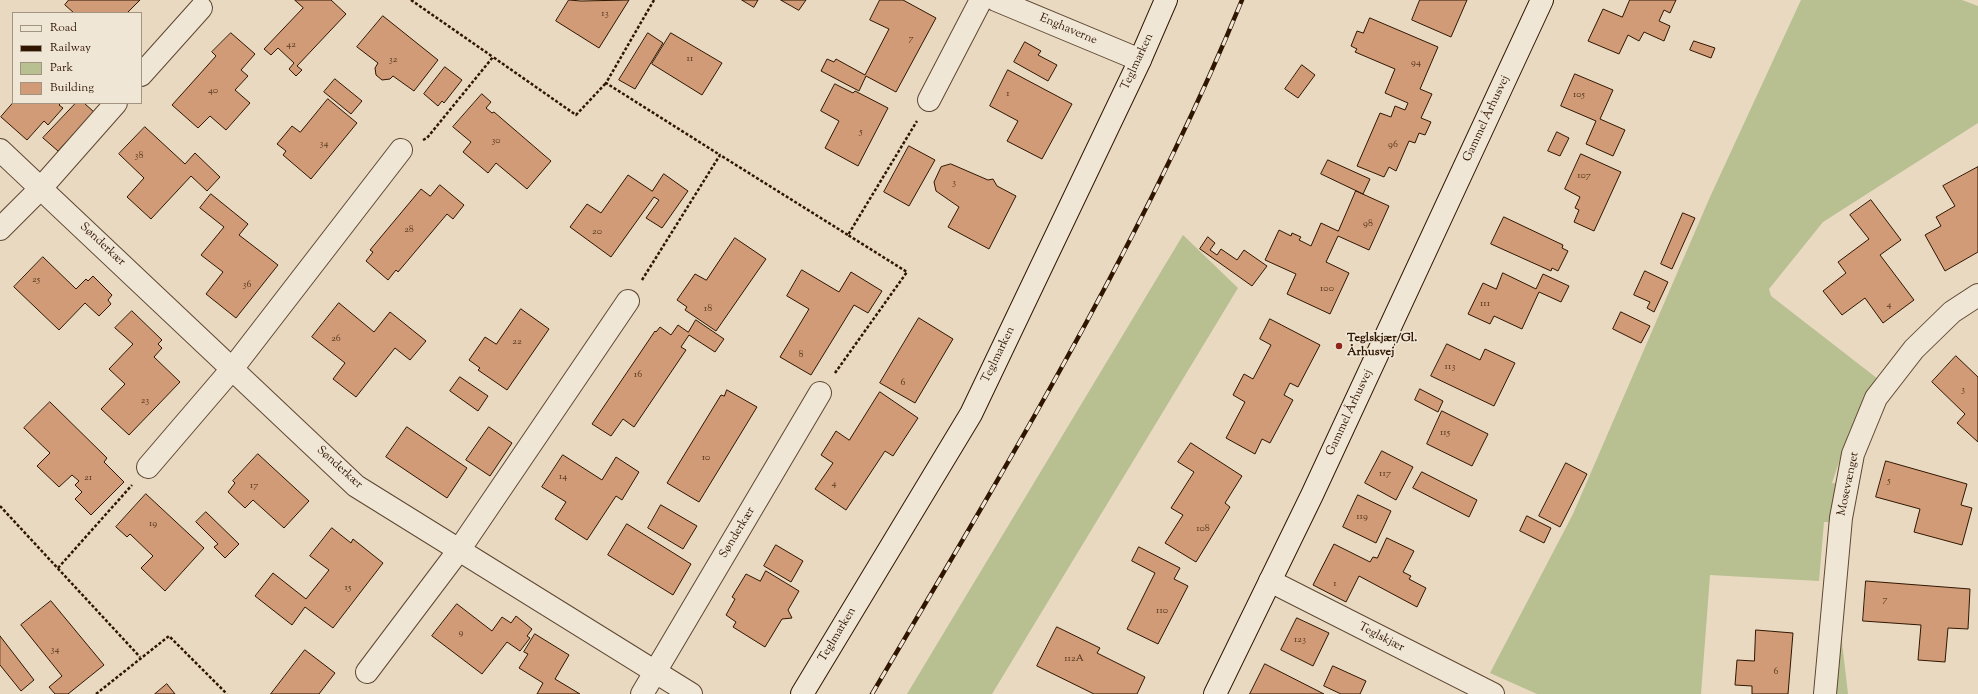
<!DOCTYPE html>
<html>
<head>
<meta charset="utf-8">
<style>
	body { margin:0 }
	#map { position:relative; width:1978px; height:694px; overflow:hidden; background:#e8d9c0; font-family:"Sorts Mill Goudy",serif }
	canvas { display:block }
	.legend { position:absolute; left:12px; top:12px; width:130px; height:92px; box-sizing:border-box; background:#f0e6d6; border:1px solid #a39381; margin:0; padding:5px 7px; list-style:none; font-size:12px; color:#301601 }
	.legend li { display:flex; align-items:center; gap:8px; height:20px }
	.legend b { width:20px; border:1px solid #a39381 }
</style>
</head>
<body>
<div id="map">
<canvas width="1978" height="694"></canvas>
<ul class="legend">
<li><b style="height:5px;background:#f0e6d6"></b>Road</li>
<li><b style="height:5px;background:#301601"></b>Railway</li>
<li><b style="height:11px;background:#b8bf91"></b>Park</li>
<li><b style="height:11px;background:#d09b76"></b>Building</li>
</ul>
</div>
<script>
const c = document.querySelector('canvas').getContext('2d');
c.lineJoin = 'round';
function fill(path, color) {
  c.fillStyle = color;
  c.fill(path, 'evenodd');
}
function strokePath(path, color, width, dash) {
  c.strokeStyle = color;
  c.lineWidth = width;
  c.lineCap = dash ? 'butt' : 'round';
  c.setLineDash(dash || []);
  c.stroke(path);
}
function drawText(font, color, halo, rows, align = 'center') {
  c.font = font + ' "Sorts Mill Goudy",serif';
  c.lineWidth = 3.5;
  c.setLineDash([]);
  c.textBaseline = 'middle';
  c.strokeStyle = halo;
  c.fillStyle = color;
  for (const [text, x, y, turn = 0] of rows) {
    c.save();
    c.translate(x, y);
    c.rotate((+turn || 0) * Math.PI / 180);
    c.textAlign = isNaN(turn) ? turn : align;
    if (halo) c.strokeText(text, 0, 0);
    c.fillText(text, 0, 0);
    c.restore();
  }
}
const green = new Path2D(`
	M1801,0H1962L1978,6V123L1823,222L1769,289L1771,296L1878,379L1849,432L1832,483L1839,484L1833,522H1824L1819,581L1710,575L1701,694H1537L1490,673L1573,514L1710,197Z
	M1183,235L1238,288L992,694H907Z
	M1841,634L1848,694H1834Z`);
const building = new Path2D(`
	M69,0H140L127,13H74L65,5Z
	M295,0H331L346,14L297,66L302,70L296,76L289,69L294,63L278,48L271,55L264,49L303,8Z
	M569,0L581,1L629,0L599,48L556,21Z
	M742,0H758L754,7Z
	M781,0H806L799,10Z
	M880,0H903L936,18L896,92L866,76L859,91L821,71L827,59L834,62L836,59L865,75L889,29L870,20Z
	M1420,0H1467L1451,37L1412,20Z
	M1630,0H1676L1670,13L1664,10L1659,21L1670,26L1664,41L1644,32L1639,41L1628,35L1619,54L1588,41L1603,9L1622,17Z
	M383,16L438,60L414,91L393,76L390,79L382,80L376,75L375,68L378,63L357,47Z
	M1370,18L1438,47L1420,89L1432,94L1421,118L1431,122L1425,135L1419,133L1415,143L1409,141L1396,171L1389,167L1384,177L1357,166L1380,113L1391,117L1395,106L1405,110L1408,103L1385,93L1395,69L1355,52L1357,49L1351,46L1357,31L1363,33Z
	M231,33L255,54L241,70L248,76L235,90L250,103L226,130L210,116L198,128L172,105L216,56L212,52Z
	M648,33L663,43L635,89L619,80Z
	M671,33L722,63L702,95L652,64Z
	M1694,41L1715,48L1711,58L1690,50Z
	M1025,42L1041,51L1038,55L1057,65L1048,81L1014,62Z
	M1302,65L1315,75L1298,98L1285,89Z
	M445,67L462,80L444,103L442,101L438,106L424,94Z
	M1008,70L1072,104L1042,159L1007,141L1018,121L990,106Z
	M1575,74L1613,90L1600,119L1625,130L1613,156L1586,144L1596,121L1561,106Z
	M335,79L362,101L351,114L324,92Z
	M835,84L853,93L855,91L888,108L858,166L825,148L839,121L821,111Z
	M482,94L491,102L486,108L492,113L494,112L551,161L527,189L496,163L488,173L463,152L471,142L453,127Z
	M328,99L357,123L311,179L283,155L286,151L277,144L292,126L300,132Z
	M13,103H61L59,105L63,108L48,125L44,121L27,140L1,117Z
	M76,103H84L94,112L58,151L43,138Z
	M145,127L185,164L195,153L220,177L207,191L191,176L151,219L127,197L144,178L119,154Z
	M1557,132L1569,138L1560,156L1548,151Z
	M909,146L935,160L909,206L884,192Z
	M1581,154L1621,172L1594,231L1574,222L1579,210L1575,208L1580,197L1565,189Z
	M1328,160L1370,179L1363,194L1321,174Z
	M951,164L988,180L993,179L997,186L1016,196L989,249L948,227L959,207L936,191L934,182L941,167Z
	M1978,167V252L1945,271L1925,235L1941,226L1936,217L1955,206L1943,186Z
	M664,174L688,191L662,228L646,218L659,200L654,197L611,257L570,227L587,204L601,213L628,175L652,191Z
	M440,185L464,205L453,219L447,214L398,272L396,270L388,280L366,261L373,252L370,250L421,189L430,196Z
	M1356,191L1389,206L1369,250L1338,236L1326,262L1349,273L1330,314L1287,294L1296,274L1265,260L1279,230L1291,236L1292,233L1301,237L1299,240L1311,246L1321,223L1338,231Z
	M211,194L248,224L239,235L278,265L236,318L206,294L223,272L201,255L224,227L200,208Z
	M1871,200L1901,240L1880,255L1914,300L1883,323L1865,298L1842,315L1823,291L1846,273L1838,262L1869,239L1850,215Z
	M1683,213L1695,218L1672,269L1661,264Z
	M1504,217L1563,245L1562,248L1568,251L1558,271L1552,268L1551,271L1491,244Z
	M1208,237L1215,243L1210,250L1217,255L1221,249L1237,260L1244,250L1267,266L1252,286L1200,249Z
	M735,238L766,259L716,331L685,310L687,307L677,300L695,274L706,280Z
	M43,257L76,289L86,279L88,281L93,276L112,295L108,300L111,304L99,316L85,303L59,330L14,287Z
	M802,270L839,292L851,272L882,291L868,313L854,305L811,375L780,357L809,309L787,296Z
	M1645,271L1668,282L1654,312L1647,308L1650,302L1634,295Z
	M1503,273L1536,289L1543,274L1569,286L1561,302L1539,292L1522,329L1494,316L1490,324L1468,314L1483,283L1496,289Z
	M339,303L374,332L390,312L426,341L410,360L395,348L356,397L333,379L345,363L312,337Z
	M521,309L549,329L507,390L478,370L480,368L469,360L485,337L496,344Z
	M132,311L162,340L158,344L162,348L154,357L180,382L129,435L101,409L125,384L109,369L133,344L115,328Z
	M1621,312L1650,326L1641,343L1613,329Z
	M919,318L953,339L915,403L880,383Z
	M1270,319L1320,345L1298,387L1290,383L1284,395L1293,400L1270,443L1262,439L1255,454L1226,438L1245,402L1233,395L1244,374L1253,379L1271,345L1260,339Z
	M696,320L724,339L715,352L689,335L681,347L686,350L634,427L623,419L611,436L592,424L655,331L656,332L660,327L671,335L678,325L688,332Z
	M1447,344L1480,360L1485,349L1515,363L1494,406L1431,376Z
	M1956,356L1978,377V442L1957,423L1965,414L1932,382Z
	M460,377L488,396L478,411L450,391Z
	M1420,389L1443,401L1438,412L1415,400Z
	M727,390L757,407L699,502L667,483L721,395L724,396Z
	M880,392L918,418L893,456L885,451L846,510L815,489L833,463L821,455L836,431L849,440Z
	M50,402L107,458L104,462L124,482L91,515L75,499L82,492L75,485L79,481L72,475L59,487L37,466L50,453L24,428Z
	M1442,411L1488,434L1472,466L1427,444Z
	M407,427L467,468L447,498L386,457Z
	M489,427L512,443L490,476L466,460Z
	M1191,443L1242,476L1225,503L1230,507L1196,562L1165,543L1183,515L1171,508L1194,472L1178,462Z
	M1382,451L1413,467L1396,500L1365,483Z
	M258,454L309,501L284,528L253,500L245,508L228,492L235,483L233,481Z
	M563,455L602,480L616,457L639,472L622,500L616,496L587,540L555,519L566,502L542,487Z
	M1886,461L1967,484L1961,505L1972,508L1962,545L1914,532L1920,509L1876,497Z
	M1566,463L1587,474L1560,527L1539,516Z
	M1422,472L1477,500L1469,517L1413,488Z
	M146,494L204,548L165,591L141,568L153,556L130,534L127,537L116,527Z
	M1358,495L1391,511L1376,543L1343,527Z
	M661,505L697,526L683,549L648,528Z
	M206,512L239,544L225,558L214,547L218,544L196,522Z
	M1527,516L1551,528L1544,543L1520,531Z
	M627,524L691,564L673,595L608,555Z
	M332,528L351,543L353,539L383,563L333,628L305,607L292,625L255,596L273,573L306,599L329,570L310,556Z
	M1387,538L1414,551L1403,572L1411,576L1409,579L1426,588L1417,607L1359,576L1346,602L1313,585L1334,544L1370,562L1373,557L1377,558Z
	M776,545L803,561L791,582L764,566Z
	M1139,547L1180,568L1174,579L1188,586L1158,644L1127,629L1155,573L1132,561Z
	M766,571L799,591L788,610L792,618L782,619L765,647L733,627L736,622L726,615L735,599L732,597L746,574L760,581Z
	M1866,581L1970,589L1968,629L1948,628L1945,662L1918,660L1921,625L1863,621Z
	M51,601L104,665L68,694H55L49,687L62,676L21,625Z
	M457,604L492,631L502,617L511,623L516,616L532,629L527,636L530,638L520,651L507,642L482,674L432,636Z
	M1297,618L1329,633L1313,666L1281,650Z
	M1057,627L1100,648L1097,653L1145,677L1137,694H1094L1037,666Z
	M1756,630L1793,633L1788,694H1752V686L1735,685L1737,660L1754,661Z
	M535,634L569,655L555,679L580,694H537L543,683L519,668L528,654L524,652Z
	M0,636L34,680L21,691L0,665Z
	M305,650L335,673L319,694H271Z
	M1265,664L1324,694H1250Z
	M1333,666L1366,681L1360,694H1341L1324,686Z
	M167,684L175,694H155Z`);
const path = new Path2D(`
	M411,0L493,57
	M654,0L606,83L720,155
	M423,140L427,138L493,57L576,115L606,83
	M642,280L720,155L848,235
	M835,373L907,272L848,235L917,121
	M0,506L140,657
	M58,568L132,485
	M96,694L169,636L227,694`);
const street = new Path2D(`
	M996,0L1140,60
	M141,75L201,8
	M929,100L981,0
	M0,150L356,486L691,694
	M0,229L41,188L116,103
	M148,467L232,369L401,150
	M1270,581L1493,694
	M367,672L459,550L628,301
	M642,694L820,393
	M1825,694L1841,518L1853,454L1876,398L1914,349L1952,312L1978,295`);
const secondary = new Path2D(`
	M802,694L971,414L1140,60L1166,0
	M1215,694L1312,495L1542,0`);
const rail = new Path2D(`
	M872,694C1005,468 1142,243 1242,0`);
const markers = [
	[1339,346,4,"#8f2418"]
];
const numberNames = [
	["13",605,14],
	["7",911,39],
	["42",291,45],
	["11",690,59],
	["32",393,60],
	["94",1416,63],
	["40",213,91],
	["1",1008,94],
	["105",1579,95],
	["5",861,132],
	["30",496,141],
	["34",324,144],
	["96",1393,145],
	["38",139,156],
	["107",1584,176],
	["3",954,183],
	["98",1368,224],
	["28",409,230],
	["20",597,232],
	["25",36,280],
	["36",247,285],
	["100",1327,289],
	["111",1485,304],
	["4",1889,305],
	["18",708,309],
	["26",336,339],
	["22",517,342],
	["8",801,355],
	["113",1450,367],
	["16",638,375],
	["6",903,383],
	["3",1963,390],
	["23",145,401],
	["115",1445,433],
	["10",706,458],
	["117",1385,474],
	["14",563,477],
	["21",88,478],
	["5",1889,481],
	["4",834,484],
	["17",254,486],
	["119",1362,517],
	["19",153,524],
	["108",1203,529],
	["1",1335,584],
	["15",348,588],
	["7",1885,600],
	["110",1162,611],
	["9",461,633],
	["123",1300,640],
	["34",55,650],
	["112A",1074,659],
	["6",1776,672]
];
const streetNames = [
	["Enghaverne",1068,30,23],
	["Teglmarken",1138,62,-65],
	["Gammel Århusvej",1487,119,-65],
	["Sønderkær",102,245,43],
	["Teglmarken",999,355,-64],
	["Gammel Århusvej",1350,413,-65],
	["Sønderkær",339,468,42],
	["Mosevænget",1849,484,-78],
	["Sønderkær",738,533,-59],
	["Teglmarken",838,635,-59],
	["Teglskjær",1381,638,27]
];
const poiNames = [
	["Teglskjær/Gl.",1347,339],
	["Århusvej",1347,353]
];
fill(green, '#b8bf91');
fill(building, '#d09b76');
strokePath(building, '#301601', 1);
strokePath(street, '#5e4731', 24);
strokePath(secondary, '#301601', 24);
strokePath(path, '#301601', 2.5, [3, 2]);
strokePath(street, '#f0e6d6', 22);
strokePath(secondary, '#f0e6d6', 22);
strokePath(rail, '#301601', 4.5);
strokePath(rail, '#f0e6d6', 3, [9]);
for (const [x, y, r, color] of markers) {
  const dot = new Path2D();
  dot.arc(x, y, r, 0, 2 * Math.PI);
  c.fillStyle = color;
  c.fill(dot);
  strokePath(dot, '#f0e6d6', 1.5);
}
drawText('10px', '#58371e', null, numberNames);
drawText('12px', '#301601', '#f0e6d6', streetNames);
drawText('bold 12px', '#301601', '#f0e6d6', poiNames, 'left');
</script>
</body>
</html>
